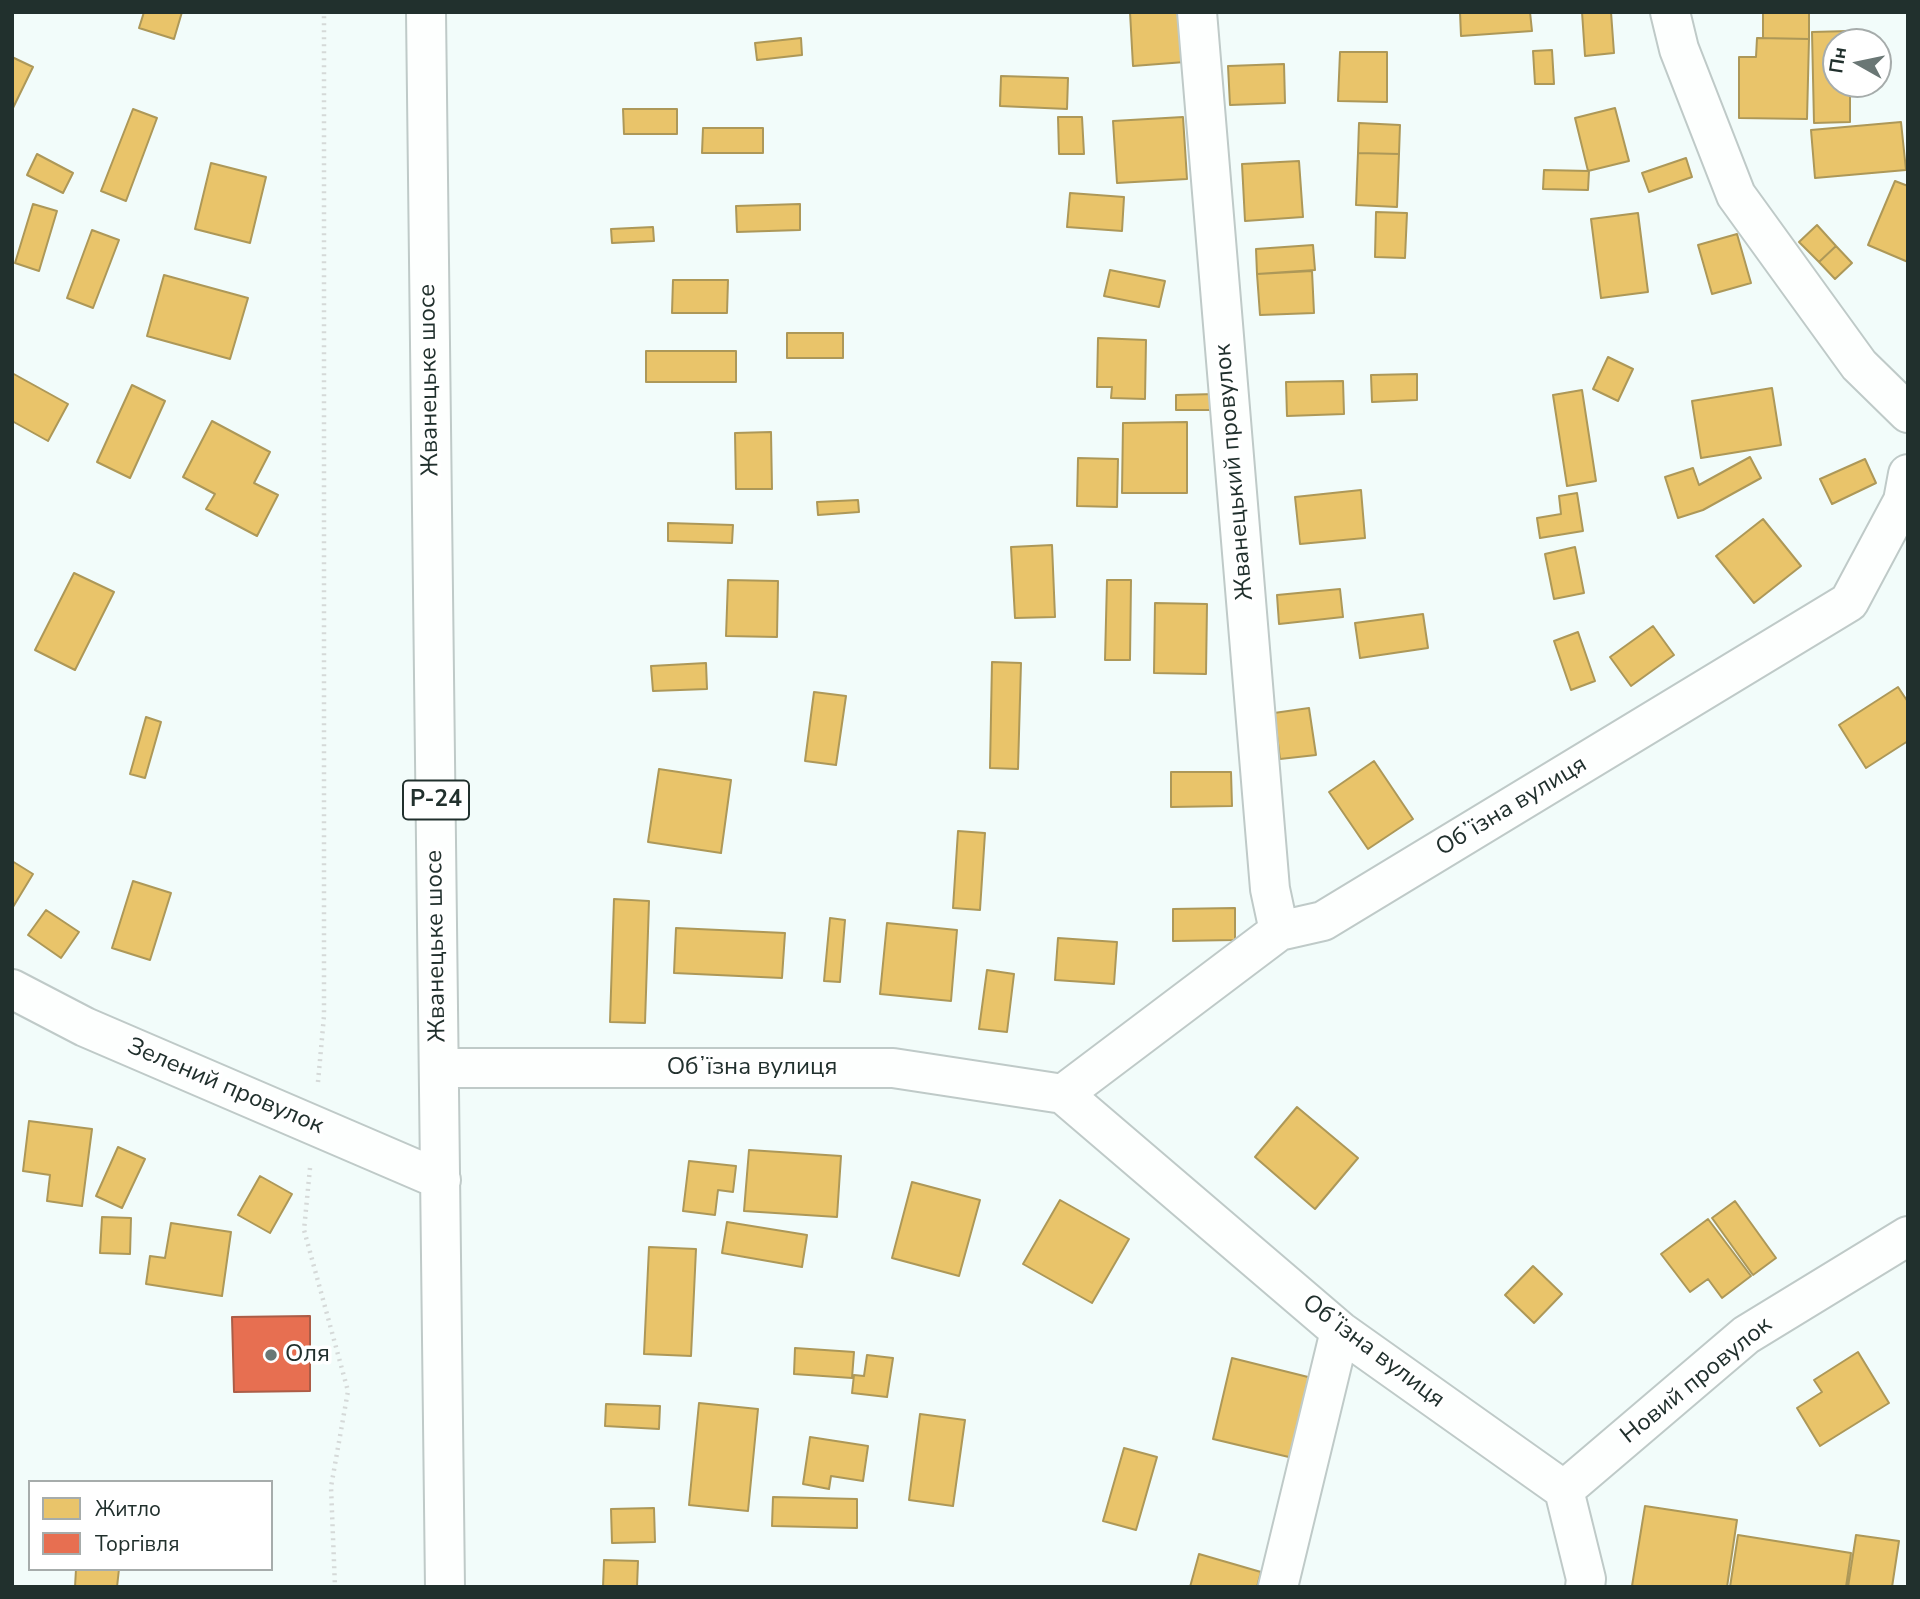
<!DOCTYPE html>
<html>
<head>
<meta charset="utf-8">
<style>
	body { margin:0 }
	#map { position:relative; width:1920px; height:1599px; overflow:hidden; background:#f2fcfa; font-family:"Nunito Sans",sans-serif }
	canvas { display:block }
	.frame { position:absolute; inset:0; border:14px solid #21302d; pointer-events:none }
	.legend { position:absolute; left:28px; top:1480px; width:245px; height:91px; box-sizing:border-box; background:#fff; border:2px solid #a6acab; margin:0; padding:9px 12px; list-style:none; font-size:21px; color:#21302d }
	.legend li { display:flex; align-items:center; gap:14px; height:35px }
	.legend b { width:35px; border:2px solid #a6acab }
	.north { position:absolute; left:1822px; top:28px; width:70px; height:70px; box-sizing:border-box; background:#fff; border:2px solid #a6acab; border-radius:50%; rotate:279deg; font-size:19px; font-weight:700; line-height:28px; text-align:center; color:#21302d }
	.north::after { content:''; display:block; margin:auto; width:24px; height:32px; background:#6a7775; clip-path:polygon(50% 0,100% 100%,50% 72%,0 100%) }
</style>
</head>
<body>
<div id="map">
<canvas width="1920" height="1599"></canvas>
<div class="frame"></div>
<ul class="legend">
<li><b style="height:19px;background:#e9c46a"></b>Житло</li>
<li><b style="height:19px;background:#e76f51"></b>Торгівля</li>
</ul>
<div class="north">Пн</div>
</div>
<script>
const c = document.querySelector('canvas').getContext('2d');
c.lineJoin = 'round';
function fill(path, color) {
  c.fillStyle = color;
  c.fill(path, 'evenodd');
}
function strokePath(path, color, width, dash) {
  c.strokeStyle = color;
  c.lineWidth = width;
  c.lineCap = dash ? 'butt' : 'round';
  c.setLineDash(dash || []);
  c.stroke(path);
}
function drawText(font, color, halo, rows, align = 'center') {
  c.font = font + ' "Nunito Sans",sans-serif';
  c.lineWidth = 7;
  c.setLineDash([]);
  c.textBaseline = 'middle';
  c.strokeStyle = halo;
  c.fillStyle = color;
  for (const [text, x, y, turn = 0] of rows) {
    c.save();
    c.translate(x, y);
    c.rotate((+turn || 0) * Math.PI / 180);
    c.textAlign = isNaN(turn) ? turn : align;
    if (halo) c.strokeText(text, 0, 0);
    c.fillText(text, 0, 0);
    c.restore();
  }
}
const homes = new Path2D(`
	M144,12H182L174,39L139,28Z
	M1130,12H1182L1185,62L1133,66Z
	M1460,12H1530L1532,31L1461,36Z
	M1582,12H1611L1614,53L1585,56Z
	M1763,12H1809V39L1763,38Z
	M1849,31V42H1836V84H1850V122L1814,123L1812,32Z
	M801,38L802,55L757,60L755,43Z
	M1757,38L1809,39L1807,119L1739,118V57H1756Z
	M1552,50L1554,84H1535L1533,51Z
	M1340,52H1387V102L1338,101Z
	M12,57L33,67L12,110Z
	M1284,64L1285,103L1230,105L1228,66Z
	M1001,76L1068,78L1067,109L1000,106Z
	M1615,108L1629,161L1588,171L1575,118Z
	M133,109L157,118L126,201L101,191Z
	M623,109H677V134H624Z
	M1058,117H1082L1084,154H1059Z
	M1183,117L1187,179L1117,183L1113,121Z
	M1901,122L1906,170L1815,178L1811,130Z
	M1359,123L1400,125L1399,154L1358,153Z
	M703,128H763V153H702Z
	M1358,153L1399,154L1397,207L1356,205Z
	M37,154L73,173L63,193L27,175Z
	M1686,158L1692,177L1649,192L1642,173Z
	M1299,161L1303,217L1245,221L1242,164Z
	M211,163L266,177L250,243L195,229Z
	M1544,170L1589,171L1588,190L1543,189Z
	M1895,181L1908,186V262L1868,245Z
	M1070,193L1124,197L1122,231L1067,227Z
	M33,204L57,211L39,271L15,263Z
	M800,204V230L737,232L736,206Z
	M1376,212L1407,213L1405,258L1375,257Z
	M1638,213L1648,292L1601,298L1591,219Z
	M1817,225L1836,246L1819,262L1799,242Z
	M653,227L654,241L612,243L611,229Z
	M92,230L119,240L93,308L67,298Z
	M1737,234L1751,283L1712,294L1698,245Z
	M1313,245L1315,270L1257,274L1256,249Z
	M1836,246L1852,263L1835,279L1819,262Z
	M1110,270L1165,281L1159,307L1104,296Z
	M1312,271L1314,313L1260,315L1257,274Z
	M164,275L248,298L230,359L147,336Z
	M673,280H728L727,313H672Z
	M787,333H843V358H787Z
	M1098,338L1146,340L1145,399L1111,398L1112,387H1097Z
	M646,351H736V382H646Z
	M1608,357L1633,369L1618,401L1593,389Z
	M12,373L68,404L48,441L12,421Z
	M1417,374V400L1372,402L1371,375Z
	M1343,381L1344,414L1287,416L1286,382Z
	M132,385L165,401L130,478L97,462Z
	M1772,388L1781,445L1701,458L1692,401Z
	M1582,390L1596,481L1567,486L1553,395Z
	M1215,394V410H1176V395Z
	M212,421L270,452L254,483L278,495L257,536L206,509L215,494L183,477Z
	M1187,422V493H1122L1123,423Z
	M771,432L772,489H736L735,433Z
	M1750,457L1761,478L1703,510L1678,518L1665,477L1693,468L1699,485Z
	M1078,458L1118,459L1117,507L1077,506Z
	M1865,459L1876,483L1832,504L1820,479Z
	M1361,490L1365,538L1300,544L1295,497Z
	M1577,493L1583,531L1540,538L1537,518L1561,514L1559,496Z
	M858,500L859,512L818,515L817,502Z
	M1763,519L1801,566L1754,603L1716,556Z
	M668,523L733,525L732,543L668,541Z
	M1052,545L1055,617L1015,618L1011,547Z
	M1575,547L1584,593L1554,599L1545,554Z
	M74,573L114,592L75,670L35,650Z
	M728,580L778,581L777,637L726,636Z
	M1107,580H1131L1130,660H1105Z
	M1340,589L1343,617L1279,624L1277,595Z
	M1155,603L1207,604L1206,674L1154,673Z
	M1423,614L1428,648L1360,658L1355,623Z
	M1653,626L1674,655L1631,686L1610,657Z
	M1578,632L1595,681L1571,690L1554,641Z
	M992,662L1021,663L1018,769L990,768Z
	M706,663L707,689L653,691L651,666Z
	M1898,687L1908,702V741L1866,768L1839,725Z
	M814,692L846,696L836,765L805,761Z
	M1309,708L1316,755L1280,759L1274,713Z
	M146,717L161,722L145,778L130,774Z
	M1374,761L1413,819L1368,849L1329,792Z
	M659,769L731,780L721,853L648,842Z
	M1171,772H1231L1232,806L1171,807Z
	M958,831L985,833L980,910L953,908Z
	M12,861L33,874L13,907L12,906Z
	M133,881L171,893L150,960L112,948Z
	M614,899L649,901L645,1023L610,1022Z
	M1235,908V940L1173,941V909Z
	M46,910L79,932L61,958L28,935Z
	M830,918L845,920L840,982L824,981Z
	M887,923L957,930L951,1001L880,994Z
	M676,928L785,933L782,978L674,973Z
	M1058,938L1117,942L1114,984L1055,980Z
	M987,970L1014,974L1007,1032L979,1029Z
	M1297,1107L1358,1158L1315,1209L1255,1157Z
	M29,1121L92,1129L82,1206L47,1201L50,1175L23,1171Z
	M118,1147L145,1159L122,1208L96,1196Z
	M749,1150L841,1156L837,1217L744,1211Z
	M689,1161L736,1166L733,1192L718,1190L715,1215L683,1211Z
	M260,1176L292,1194L270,1233L238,1215Z
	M912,1182L980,1200L959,1276L892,1258Z
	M1060,1200L1129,1239L1092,1303L1023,1264Z
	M1735,1201L1776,1258L1753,1275L1712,1218Z
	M102,1217L131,1218L130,1254L100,1253Z
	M1708,1219L1751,1276L1722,1298L1708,1279L1690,1292L1661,1254Z
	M727,1222L807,1235L802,1267L722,1253Z
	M171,1223L231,1232L222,1296L146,1284L150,1256L165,1258Z
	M649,1247L696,1249L691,1356L644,1354Z
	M1533,1266L1562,1294L1534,1323L1505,1295Z
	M795,1348L854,1352L852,1378L794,1374Z
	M1858,1352L1889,1403L1820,1446L1797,1408L1822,1392L1814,1380Z
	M867,1355L893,1358L887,1397L852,1393L854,1375L864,1376Z
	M1232,1358L1312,1378L1293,1458L1213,1439Z
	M699,1403L758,1409L748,1511L689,1505Z
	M606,1404L660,1406L659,1429L605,1426Z
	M920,1414L965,1420L953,1506L909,1500Z
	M810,1437L868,1446L863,1481L831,1476L829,1489L803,1484Z
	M1124,1448L1157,1457L1136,1530L1103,1521Z
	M773,1497L857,1499V1528L772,1526Z
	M1645,1506L1737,1520L1727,1587L1632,1586Z
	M654,1508L655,1542L612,1543L611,1509Z
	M1738,1535L1851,1553L1846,1587H1730Z
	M1856,1535L1899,1541L1892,1587H1848Z
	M1199,1554L1261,1572L1257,1587H1190Z
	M604,1560L638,1561L637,1587H603Z
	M76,1569H119L117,1587H75Z`);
const shops = new Path2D(`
	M310,1316V1391L234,1392L232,1317Z`);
const path = new Path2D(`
	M318,1082L324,1016V12
	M310,1168L304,1230L348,1391L331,1487L335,1587`);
const minor = new Path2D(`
	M1197,12L1270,889L1279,931
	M1670,12L1679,49L1736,195L1859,365L1908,413
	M439,1068H893L1063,1094L1340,1331L1564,1490
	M1063,1094L1279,931L1323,921L1849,602L1903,501L1908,474
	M1564,1490L1746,1335L1908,1236
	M1564,1490L1586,1579L1585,1587
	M1278,1587L1340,1331`);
const primary = new Path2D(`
	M426,12L445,1587
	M12,989L85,1027L441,1180`);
const markers = [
	[271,1355,7,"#6a7775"]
];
const shields = [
	[436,800,66]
];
const shieldNames = [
	["Р-24",436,800]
];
const streetNames = [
	["Жванецьке шосе",430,380,-91],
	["Жванецький провулок",1235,472,-95],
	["Обʼїзна вулиця",1512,807,-31],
	["Жванецьке шосе",437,946,-91],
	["Обʼїзна вулиця",752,1068],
	["Зелений провулок",225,1087,23],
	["Обʼїзна вулиця",1373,1352,37],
	["Новий провулок",1697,1381,-39]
];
const poiNames = [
	["Оля",285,1355]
];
fill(homes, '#e9c46a');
strokePath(homes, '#ad9858', 2);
fill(shops, '#e76f51');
strokePath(shops, '#ac5c46', 2);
strokePath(minor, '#bfcac8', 42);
strokePath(primary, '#bfcac8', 42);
strokePath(path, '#d5d9d8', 4.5, [2, 5]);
strokePath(minor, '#fdfffe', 38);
strokePath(primary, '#fdfffe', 38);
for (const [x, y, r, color] of markers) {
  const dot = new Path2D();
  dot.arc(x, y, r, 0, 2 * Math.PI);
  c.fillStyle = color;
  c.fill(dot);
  strokePath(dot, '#fff', 2.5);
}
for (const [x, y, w] of shields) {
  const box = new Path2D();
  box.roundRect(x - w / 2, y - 19.5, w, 39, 5);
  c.fillStyle = '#fff';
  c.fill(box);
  strokePath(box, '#21302d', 2);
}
drawText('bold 23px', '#21302d', null, shieldNames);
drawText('24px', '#21302d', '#fff', streetNames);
drawText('24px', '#21302d', '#fff', poiNames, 'left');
</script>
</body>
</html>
